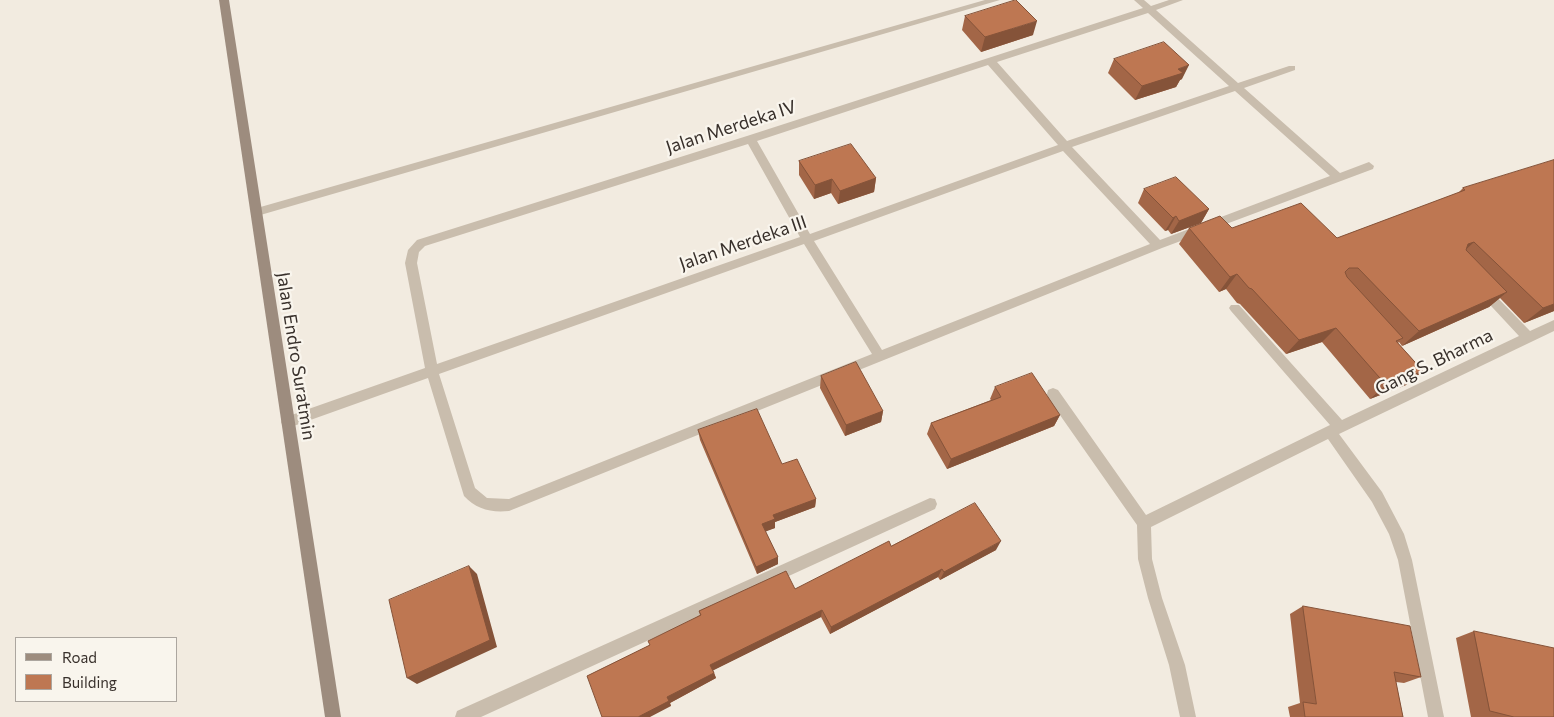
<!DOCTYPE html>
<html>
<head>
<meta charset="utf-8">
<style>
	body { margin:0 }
	#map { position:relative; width:1554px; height:717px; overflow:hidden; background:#f2ebe0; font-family:Commissioner,sans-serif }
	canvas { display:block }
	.legend { position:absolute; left:15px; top:637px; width:162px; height:65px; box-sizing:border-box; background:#f9f5ed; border:1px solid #aca69f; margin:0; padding:6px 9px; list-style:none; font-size:15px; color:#38302b }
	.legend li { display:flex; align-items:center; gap:10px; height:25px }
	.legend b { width:25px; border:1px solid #aca69f }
</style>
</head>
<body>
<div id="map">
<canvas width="1554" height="717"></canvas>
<ul class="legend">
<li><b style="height:6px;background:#9d8c7e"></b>Road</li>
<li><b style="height:14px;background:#be7752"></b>Building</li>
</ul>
</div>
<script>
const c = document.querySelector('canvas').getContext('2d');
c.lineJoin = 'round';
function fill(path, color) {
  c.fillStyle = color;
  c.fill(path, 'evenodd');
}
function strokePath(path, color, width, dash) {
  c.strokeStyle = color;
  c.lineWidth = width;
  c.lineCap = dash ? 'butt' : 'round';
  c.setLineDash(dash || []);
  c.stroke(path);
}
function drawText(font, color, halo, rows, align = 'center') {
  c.font = font + ' Commissioner,sans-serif';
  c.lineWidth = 4.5;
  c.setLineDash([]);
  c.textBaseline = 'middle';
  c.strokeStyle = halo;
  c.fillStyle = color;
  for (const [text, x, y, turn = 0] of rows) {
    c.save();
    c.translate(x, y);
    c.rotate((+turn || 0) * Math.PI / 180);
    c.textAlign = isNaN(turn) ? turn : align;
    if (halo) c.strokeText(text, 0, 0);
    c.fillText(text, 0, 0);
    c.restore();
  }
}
const lane = new Path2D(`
	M985,0H1000L257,216L251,212L257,208Z`);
const street = new Path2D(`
	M1134,0H1144L1151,6L1169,0H1183L1156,10L1238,83L1289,66H1295V70L1244,88L1340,173L1369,162L1374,166L1373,169L1162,248L509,511C491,513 476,509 464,496L428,378L288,428L283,426L281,422L283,418L425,368L405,263L408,250L417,240L747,136L1143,8ZM1148,13L1229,86L1067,141L997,62ZM988,65L1058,145L810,234L757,141ZM1235,91L1330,176L1160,240L1072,147ZM748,144L800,237L437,364L417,263L419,252L425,246ZM1063,151L1150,244L882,350L814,241ZM804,244L872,354L509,499L487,498L475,488L439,374Z
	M1483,285L1487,287L1530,331L1554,320V331L1339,434L1382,492L1404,534L1412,560L1444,717H1428L1398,560L1389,534L1372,502L1328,439L1151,527L1152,559L1162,598L1185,665L1196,717H1180L1169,665L1148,598L1138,559L1137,525L1048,398L1047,394L1048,390L1053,388L1058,390L1146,515L1330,425L1231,311L1229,308L1231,305H1239L1342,420L1519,336L1479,293L1477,290L1479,287Z
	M930,498L935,499L937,504L935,509L481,717H455L457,711Z`);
const secondary = new Path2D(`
	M219,0H229L341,717H325Z`);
const wall = new Path2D(`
	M965,16L1033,35L981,52L962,30Z
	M1114,59L1182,79L1180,80L1176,87L1135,100L1108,73Z
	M1554,160V311L1524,323L1500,298L1489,307L1402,346L1399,342L1398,343L1423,371L1406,385L1370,399L1322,342L1286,354L1240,304L1237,303L1226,289L1219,292L1179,244L1189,228H1232L1337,238L1458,193L1463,188Z
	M799,161L876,178L874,192L838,204L831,193L814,199L799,175Z
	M1144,189L1209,209L1201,223L1171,234L1168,230L1165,231L1138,203Z
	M821,376L883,411L881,422L845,436L820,388Z
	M995,387L1060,415L1054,426L947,469L927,434L931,423L991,400L990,399Z
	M698,430L782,464L816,499L815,507L775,522V528L765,531L778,557V564L757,574L700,440Z
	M891,546L996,550L940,580L938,577L830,634L821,617L713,670L716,678L670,703L671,706L587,676L650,645L700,615L699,611L795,589Z
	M1303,606L1421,677L1404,683L1396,682L1403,717H1290L1288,707L1300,703L1290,614Z
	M1474,631L1554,717H1471L1456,638Z`);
const shadedWall = new Path2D(`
	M1037,21L1033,35L981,52L985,37Z
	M1189,65L1182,79L1180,80L1176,87L1135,100L1142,86L1178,69Z
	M876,178L874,192L838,204L840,191Z
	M832,179L831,193L814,199L815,185Z
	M1209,209L1201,223L1171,234L1179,221Z
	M1176,216L1168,230L1165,231L1173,218Z
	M1474,242L1458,257L1468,244Z
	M1237,274L1226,289L1219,292L1230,277Z
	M1507,292L1489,307L1402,346L1419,331Z
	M1554,304V311L1524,323L1543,308Z
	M1336,328L1322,342L1286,354L1299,340Z
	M1423,371L1406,385L1370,399L1386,385Z
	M883,411L881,422L845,436L846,425Z
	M1060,415L1054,426L947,469L951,459Z
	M816,499L815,507L775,522V528L762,533V524L773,515Z
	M1001,541L996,550L940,580L944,572Z
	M778,557V564L757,574L756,567Z
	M469,566L477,574L497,647L417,684L407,678Z
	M942,569L938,577L830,634L831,627Z
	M822,610L821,617L712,671L710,665Z
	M714,673L716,678L670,703L671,706L650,717H638L667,697Z`);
const building = new Path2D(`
	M1016,0L1037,21L985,37L965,16Z
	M1164,42L1189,65L1178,69L1183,73L1142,86L1114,59Z
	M851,144L876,178L840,191L832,179L815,185L799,161Z
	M1554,160V304L1543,308L1474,242L1468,244L1466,250L1507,292L1419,331L1358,268H1349L1345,272L1347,277L1403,338L1396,341L1423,371L1386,385L1336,328L1299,340L1252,289L1249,288L1237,274L1230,277L1189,228L1220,216L1232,228L1301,203L1337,238L1465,190L1463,188Z
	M1176,177L1209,209L1179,221L1176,216L1173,218L1144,189Z
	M856,362L883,411L846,425L821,376Z
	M1032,373L1060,415L951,459L931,423L1001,397L995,387Z
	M757,409L782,464L797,459L816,499L773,515L775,519L762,524L778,557L756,567L698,430Z
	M975,503L1001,541L944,572L942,569L831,627L822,610L710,665L714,673L667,697L669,701L638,717H602L587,676L650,645L648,641L701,615L699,611L786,571L795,589L889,541L891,546Z
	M469,566L490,640L407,678L389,600Z
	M1303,606L1410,626L1421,677L1394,672L1403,717H1305L1303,702L1316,704Z
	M1474,631L1554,648V717H1514L1490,711Z`);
const streetNames = [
	["Jalan Merdeka IV",731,127,-18],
	["Jalan Merdeka III",743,243,-19],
	["Jalan Endro Suratmin",296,356,81],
	["Gang S. Bharma",1434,362,-26]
];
fill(lane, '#c9bdad');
fill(street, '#c9bdad');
fill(secondary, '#9d8c7e');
fill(wall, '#a36647');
fill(shadedWall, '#855339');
fill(building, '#be7752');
strokePath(building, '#855339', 1);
drawText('18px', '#38302b', '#f9f5ed', streetNames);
</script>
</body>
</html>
